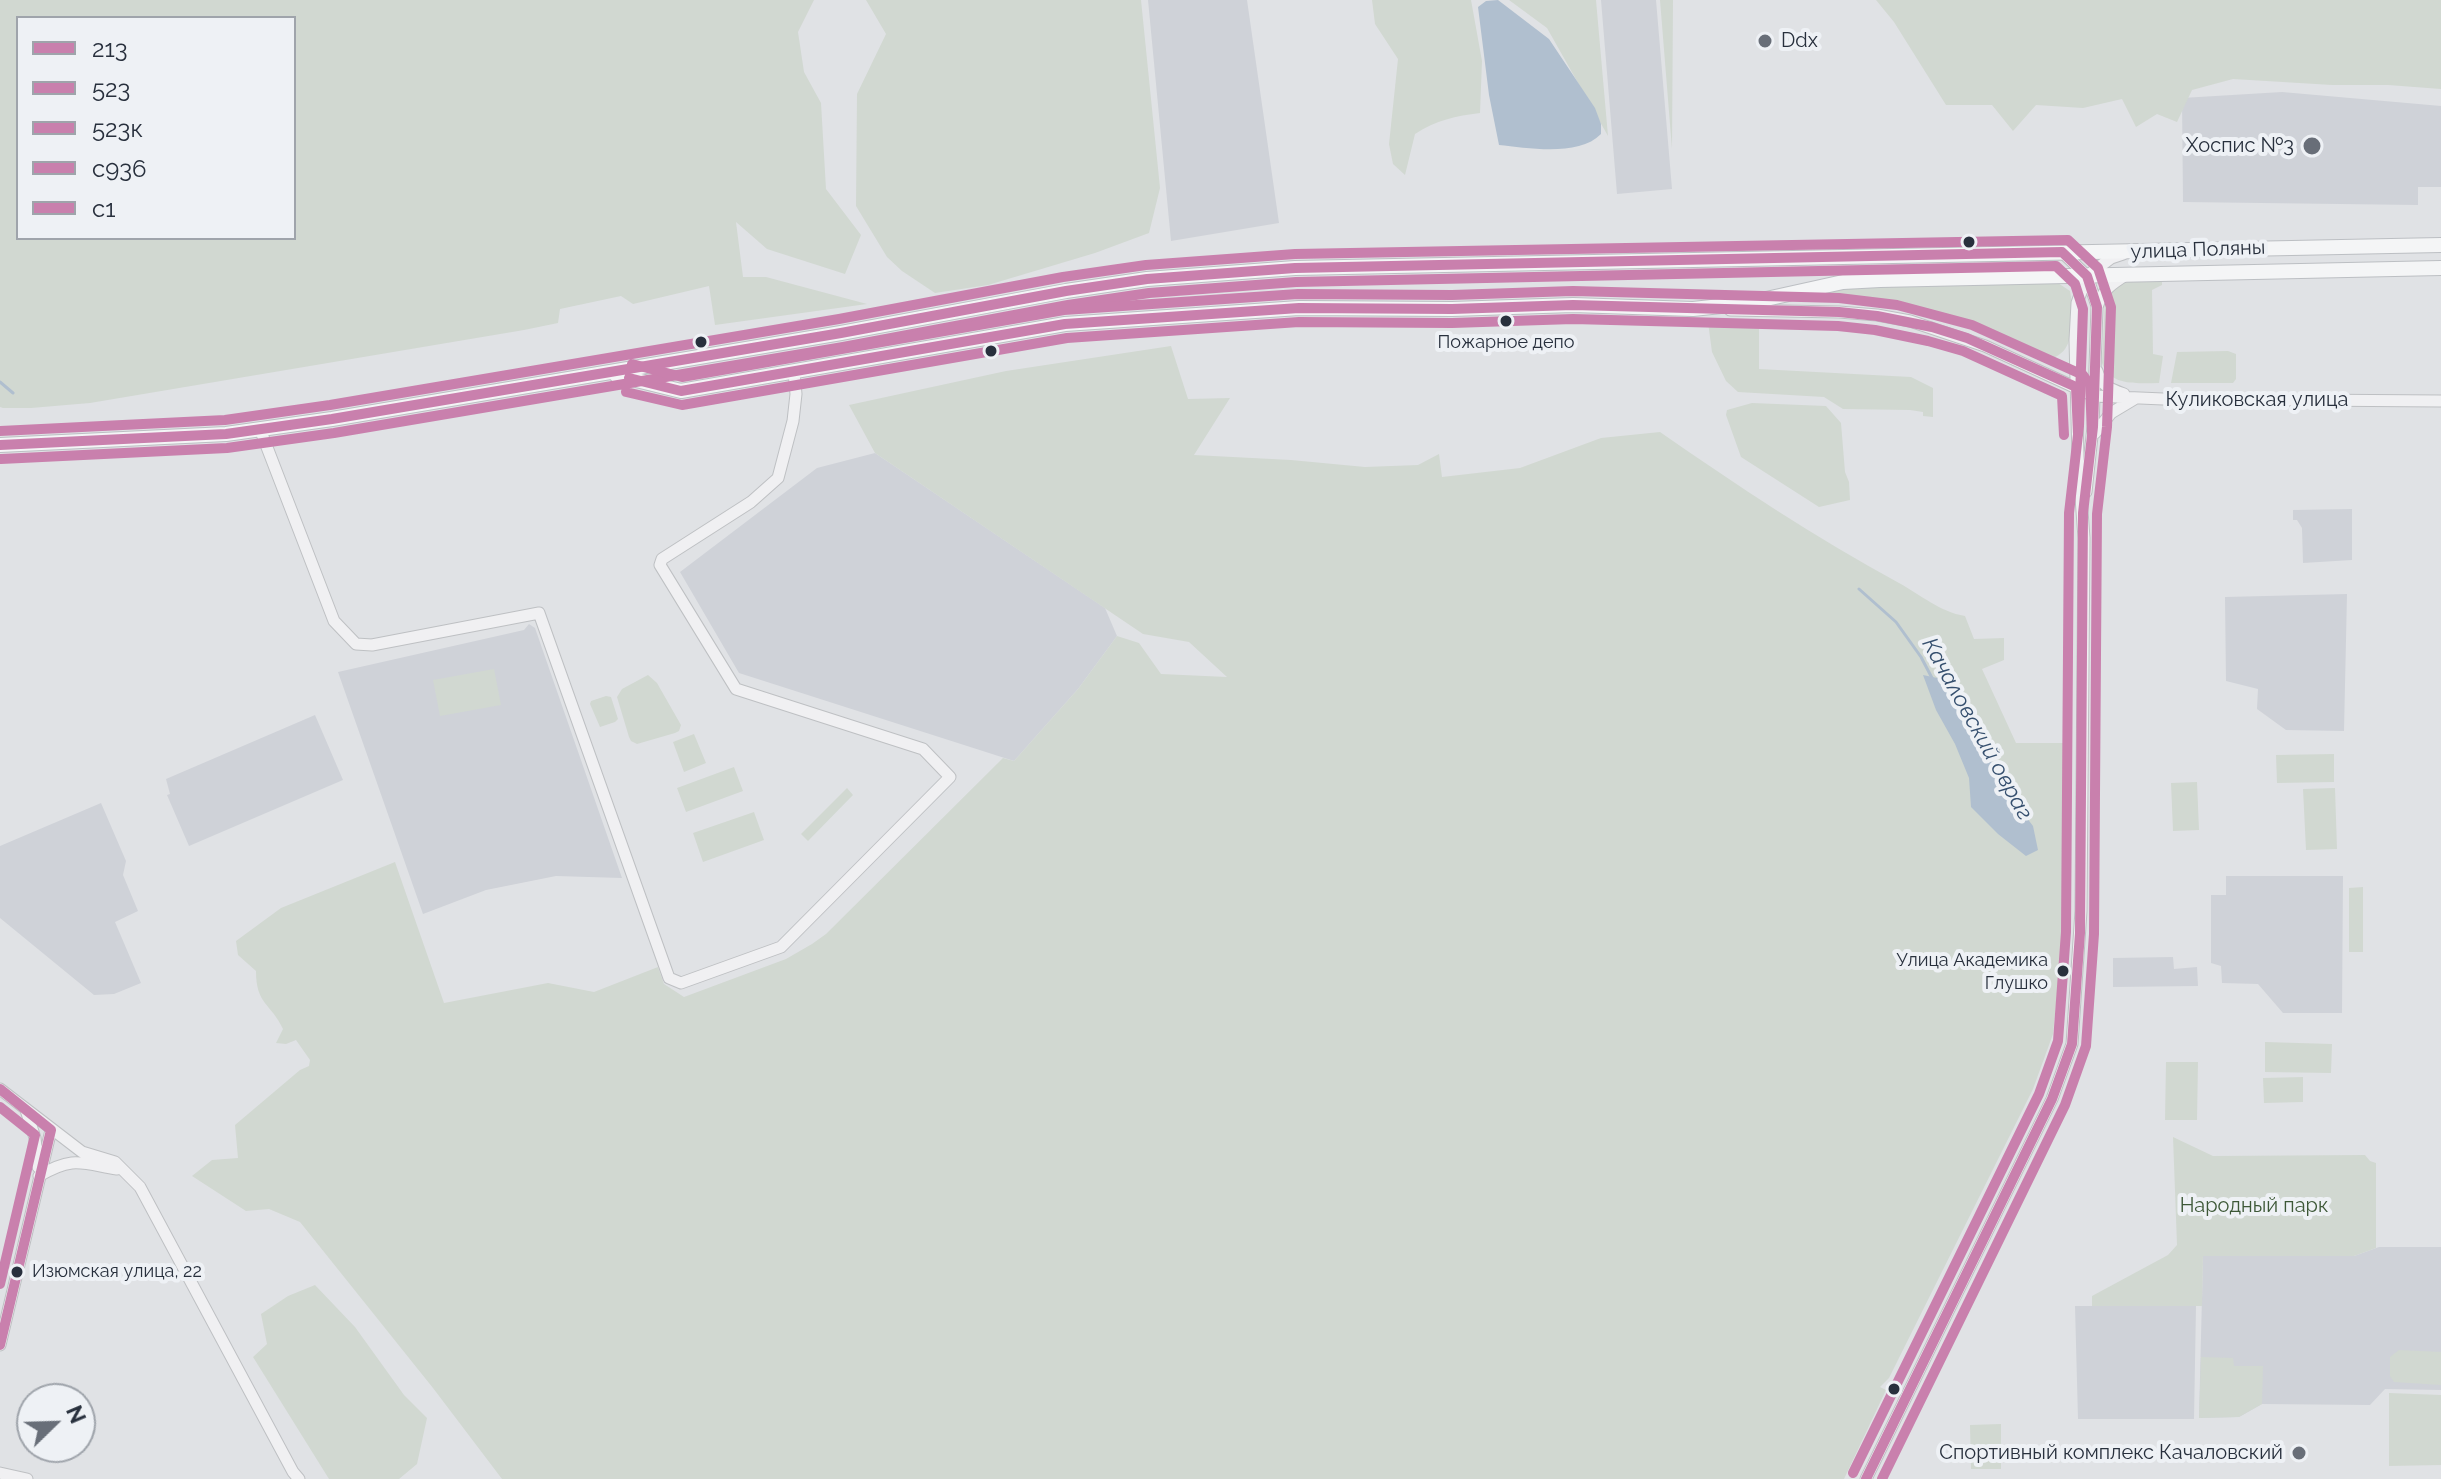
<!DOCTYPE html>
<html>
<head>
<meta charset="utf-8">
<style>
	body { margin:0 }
	#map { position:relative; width:2441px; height:1479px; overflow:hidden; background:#e0e2e5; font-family:Raleway,sans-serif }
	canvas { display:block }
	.legend { position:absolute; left:16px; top:16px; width:280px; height:224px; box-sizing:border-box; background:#eef1f5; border:2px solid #9fa4ab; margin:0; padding:10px 14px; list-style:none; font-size:24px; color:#28303d }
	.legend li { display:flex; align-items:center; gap:16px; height:40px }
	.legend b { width:40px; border:2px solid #9fa4ab }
	.north { position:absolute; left:16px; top:1383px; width:80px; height:80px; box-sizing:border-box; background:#eef1f5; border:2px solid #9fa4ab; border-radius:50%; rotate:67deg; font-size:22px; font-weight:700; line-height:32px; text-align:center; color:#28303d }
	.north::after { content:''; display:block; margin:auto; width:28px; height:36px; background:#686e78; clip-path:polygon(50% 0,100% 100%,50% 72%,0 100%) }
</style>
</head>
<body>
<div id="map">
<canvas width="2441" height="1479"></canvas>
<ul class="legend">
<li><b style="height:10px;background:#c980ad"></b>213</li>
<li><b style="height:10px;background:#c980ad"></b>523</li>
<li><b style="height:10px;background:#c980ad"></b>523к</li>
<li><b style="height:10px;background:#c980ad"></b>с936</li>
<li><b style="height:10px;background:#c980ad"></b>с1</li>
</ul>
<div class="north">N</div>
</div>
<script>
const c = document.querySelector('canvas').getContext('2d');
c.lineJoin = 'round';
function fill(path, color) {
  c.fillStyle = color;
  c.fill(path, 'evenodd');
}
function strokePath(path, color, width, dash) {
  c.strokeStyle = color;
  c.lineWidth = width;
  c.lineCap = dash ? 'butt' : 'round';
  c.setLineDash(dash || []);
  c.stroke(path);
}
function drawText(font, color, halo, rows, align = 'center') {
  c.font = font + ' Raleway,sans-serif';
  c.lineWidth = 8;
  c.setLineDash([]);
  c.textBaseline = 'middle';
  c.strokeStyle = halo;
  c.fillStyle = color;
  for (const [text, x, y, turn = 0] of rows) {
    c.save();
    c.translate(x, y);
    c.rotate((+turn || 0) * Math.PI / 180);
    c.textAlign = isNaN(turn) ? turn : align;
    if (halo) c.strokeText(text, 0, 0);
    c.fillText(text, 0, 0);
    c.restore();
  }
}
const built = new Path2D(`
	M1148,0H1247L1279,223L1171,241Z
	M1601,0H1656L1672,189L1617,194Z
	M2282,92L2441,106V187H2418V205L2183,202L2182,98Z
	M875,453L1105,608L1117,636L1078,689L1014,761L739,673L680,572L817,468Z
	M2352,509V560L2303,563L2302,528L2297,520H2293V510Z
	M2347,594L2344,731L2286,730L2257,709L2258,689L2226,681L2225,597Z
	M529,624L535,628L622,878L556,876L486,890L423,914L338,672L524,630Z
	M315,715L343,780L189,846L167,795L170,794L166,779Z
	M101,803L126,861L123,875L138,911L115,922L141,983L114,994L94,995L0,918V846Z
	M2226,876H2343L2342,1013H2283L2258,984L2222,983L2221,966L2211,963V895H2226Z
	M2173,957L2174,969L2197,967L2198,986L2113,987V958Z
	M2379,1247H2441V1390L2385,1389L2370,1405L2262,1404L2239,1417L2199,1418L2203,1256H2354Z
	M2075,1306H2196L2194,1419H2078Z`);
const green = new Path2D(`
	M0,0H814L798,32L804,72L821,103L826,189L861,235L845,274L767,249L736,222L743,277H766L867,304L715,325L709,286L633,304L621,296L560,309L558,323L524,330L90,403L31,408H3L0,407ZM18,18H294V238H18Z
	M866,0H1141L1160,188L1149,233L1095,253L988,285L935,293L902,271L887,257L856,206L857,94L886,34Z
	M1372,0H1471L1482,61L1480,113C1456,116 1436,120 1415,134L1405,175L1393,164L1389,144L1398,59L1375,24Z
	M1509,0H1596L1608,136L1547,28Z
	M1660,0H1673L1672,149Z
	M1876,0H2441V89L2388,85H2332L2233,79L2192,90L2177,122L2157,114L2136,127L2122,99L2083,108L2036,105L2013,131L1992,105H1946L1894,22Z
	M2162,280V285L2152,290L2153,354L2163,356L2159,383C2138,383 2111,387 2102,363L2105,299C2114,277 2142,281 2162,280Z
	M2058,283L2070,291C2073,307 2075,335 2065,349C2060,356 2051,359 2043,362C2006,344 1970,324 1930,313C1886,301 1841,299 1796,298L1833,288Z
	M1708,322H1759V369L1911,377L1933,388V417L1923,416V412L1910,410L1843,409L1824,397L1738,392L1726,381L1712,352Z
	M1171,346L1188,399L1230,398L1194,455L1291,460L1365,467L1418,465L1439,454L1442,477L1520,468L1601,438L1660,432C1738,486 1816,538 1899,583C1921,595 1940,612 1965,616L1974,639L2004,638V660L1982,669L2016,743H2065L2064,873L2062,943L2053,1034L2033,1089L1889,1378L1880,1387L1886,1390L1844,1479H502L433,1388L300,1222L269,1209L246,1211L192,1176L212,1160L238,1158L235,1125L300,1070L309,1066L310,1060L296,1040L286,1044L276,1043L283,1029C271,1003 256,1005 256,971L238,955L236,941L281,908L395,862L444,1003L548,983L594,992L658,967L664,984L684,997L786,959L812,944L826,934L1003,758L1014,761L1078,689L1117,636L1139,643L1161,674L1227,677L1189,642L1143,634L875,453L849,405L1006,371Z
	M2228,351L2236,354V379L2233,383H2171L2177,352Z
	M1752,403L1826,406L1841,423L1845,472L1849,482L1850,500L1819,507L1741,457L1726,415L1727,410Z
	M494,669L501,705L440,716L433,680Z
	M648,675L657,683L681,725L679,731L675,733L637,744L631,741L629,737L617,697L622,689Z
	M606,696L611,697L618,719L615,722L600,727L590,704L591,701Z
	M694,734L706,763L684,772L673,742Z
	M2334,754V782L2277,783L2276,755Z
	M734,767L743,791L686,812L677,788Z
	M2197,782L2199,830L2173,831L2171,783Z
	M847,788L853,795L808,841L801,834Z
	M2335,788L2337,849L2306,850L2303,789Z
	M754,812L764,840L703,862L693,833Z
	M2363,887V952H2349V888Z
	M2265,1042L2332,1044L2331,1073L2265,1072Z
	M2166,1062H2198L2197,1120H2165Z
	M2303,1077V1102L2264,1103L2263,1078Z
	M2173,1137L2213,1156L2365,1155L2370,1161L2376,1163V1248L2354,1256H2203L2202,1306H2092V1296L2168,1255L2177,1245Z
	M315,1285L355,1327L404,1395L427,1418L417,1464L399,1479H329L253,1357L267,1344L261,1314L288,1296Z
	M2399,1350L2441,1352V1385L2394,1382L2390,1376V1357Z
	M2201,1357L2233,1358L2234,1366H2263L2262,1404L2239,1417L2199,1418Z
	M2389,1393L2441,1395V1465L2389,1466Z
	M2001,1424V1469H1971L1970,1425Z`);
const water = new Path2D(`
	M1498,0L1549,39L1595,108L1601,124V134C1579,157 1528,148 1499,145L1489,95L1478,7L1486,1Z
	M1923,675L1942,679L1986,751L2007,792L2033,826L2038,850L2026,856L1998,834L1971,807L1969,778L1955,744L1936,710Z`);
const stream = new Path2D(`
	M0,382L13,393
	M1859,589L1896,622L1921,657L1932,678`);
const minor = new Path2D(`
	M2062,252L2087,276L2097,306
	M1730,310L1839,312L1877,315L1910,321L1985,346L2094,396L2163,399L2441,401
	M2097,371C2101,386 2110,389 2124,394
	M260,429L334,621L356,644L372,645L539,613L669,978L681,983L781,947L950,777L923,749L736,689L660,565L662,559L751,502L778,478L793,421L796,394L794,372
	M2095,433L2111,413L2136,398
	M2086,492L2093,427L2097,307C2103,290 2111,284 2126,275
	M0,1089L82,1152L115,1162L140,1187L293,1472L299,1479
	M26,1110L35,1138L38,1167
	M39,1176C73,1156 81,1163 117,1169
	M0,1345L51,1130
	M0,1473L27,1479
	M1866,1479L2052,1099L2072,1044L2081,911L2084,538L2078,457L2075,340L2077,303L2087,276L2111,258L2123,254`);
const major = new Path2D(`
	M616,375L681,391L1065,324L1299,308L1452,309L1573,305L1693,309L1748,303L1843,282L1880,280L2441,268
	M0,445L226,434L332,419L841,333L1066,291L1147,279L1295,268L2441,245`);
const bus1 = new Path2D(`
	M629,378L681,391L1065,324L1299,308L1452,309L1573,305L1839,312L1877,316L1932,327L1967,338L2076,387L2078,434
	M0,445L226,434L332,419L841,333L1066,291L1147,279L1295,268L2062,252L2087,276L2097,307L2093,427L2083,513L2080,933L2072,1044L2052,1099L1866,1479`);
const bus2 = new Path2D(`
	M626,392L682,405L1067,338L1299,322L1452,323L1573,319L1838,326L1875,330L1928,341L1963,351L2062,396L2064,435
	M1,459L227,448L334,433L843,347L1068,305L1149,293L1296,282L2056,266L2075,284L2083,309L2079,426L2069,513L2066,932L2058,1041L2039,1094L1853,1473`);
const bus3 = new Path2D(`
	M632,364L682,377L1064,310L1298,294L1452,295L1573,291L1839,298L1897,305L1972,325L2083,375L2090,385L2092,433
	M0,431L225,420L330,405L839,319L1063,277L1146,265L1295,254L2068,240L2098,268L2111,307L2107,427L2097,514L2094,934L2086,1046L2065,1105L1882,1479`);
const bus4 = new Path2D(`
	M0,1089L51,1130L0,1345`);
const bus5 = new Path2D(`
	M0,1107L35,1135L0,1284`);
const markers = [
	[1765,41,8,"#686e78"],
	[2312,146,10,"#686e78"],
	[1969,242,7,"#28303d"],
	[1506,321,7,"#28303d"],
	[701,342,7,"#28303d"],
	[991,351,7,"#28303d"],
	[2063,971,7,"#28303d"],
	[17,1272,7,"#28303d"],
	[1894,1389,7,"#28303d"],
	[2299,1453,8,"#686e78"]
];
const busNames = [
	["Пожарное депо",1506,343],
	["Улица Академика",2048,961,"right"],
	["Глушко",2048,984,"right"],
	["Изюмская улица, 22",32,1272,"left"]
];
const poiNames = [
	["Ddx",1781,41,"left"],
	["Хоспис №3",2294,146],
	["Спортивный комплекс Качаловский",2283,1453]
];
const streetNames = [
	["улица Поляны",2198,250,-2],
	["Куликовская улица",2257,400]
];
const parkNames = [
	["Народный парк",2254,1206]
];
const waterNames = [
	["Качаловский овраг",1977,729,61]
];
fill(built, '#cfd2d8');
fill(green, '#d1d8d1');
fill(water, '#b0bfcf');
strokePath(stream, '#b0bfcf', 3);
strokePath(minor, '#bec0c3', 13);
strokePath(major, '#bcbfc3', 16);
strokePath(minor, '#f0f0f2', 11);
strokePath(major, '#f4f5f6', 14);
strokePath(bus1, '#c980ad', 10);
strokePath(bus2, '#c980ad', 10);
strokePath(bus3, '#c980ad', 10);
strokePath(bus4, '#c980ad', 10);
strokePath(bus5, '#c980ad', 10);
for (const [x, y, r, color] of markers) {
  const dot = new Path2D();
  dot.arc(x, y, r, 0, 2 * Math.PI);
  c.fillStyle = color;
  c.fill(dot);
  strokePath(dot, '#eef1f5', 3);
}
drawText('18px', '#28303d', '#eef1f5', busNames);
drawText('20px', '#28303d', '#eef1f5', poiNames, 'right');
drawText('20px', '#28303d', '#eef1f5', streetNames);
drawText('20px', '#3d5837', '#eef1f5', parkNames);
drawText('italic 22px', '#354f6e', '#eef1f5', waterNames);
</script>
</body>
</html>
